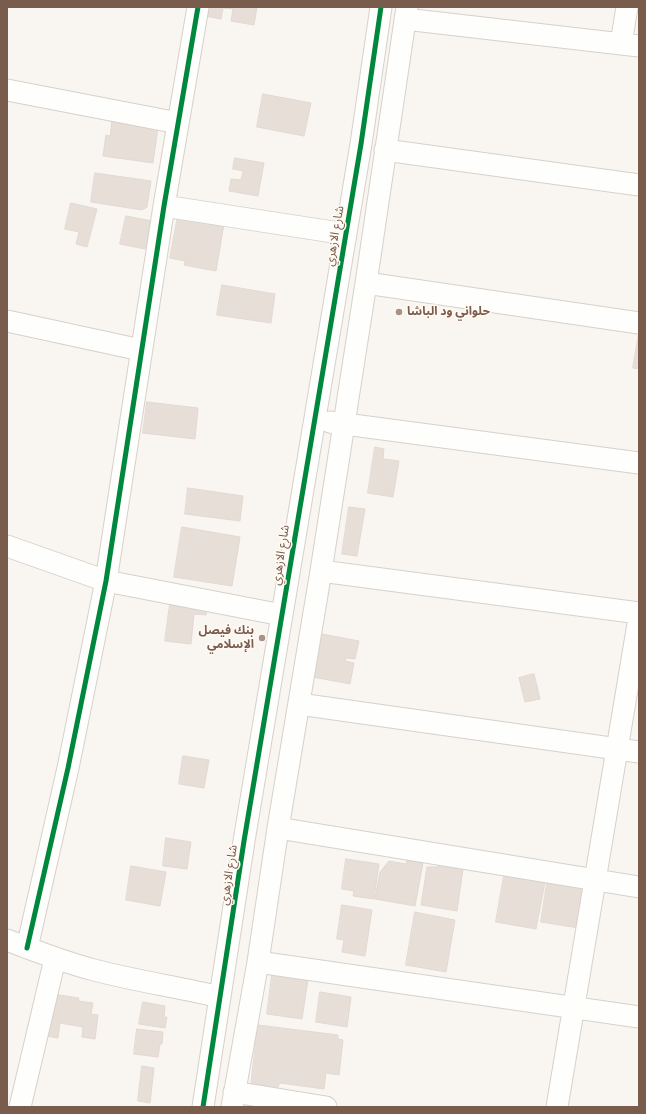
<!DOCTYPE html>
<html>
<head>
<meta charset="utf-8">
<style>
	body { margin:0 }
	#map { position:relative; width:646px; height:1114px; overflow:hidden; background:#f9f5f0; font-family:"Fira Sans",sans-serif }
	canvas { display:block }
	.frame { position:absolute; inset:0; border:8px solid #7a5c4d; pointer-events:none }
</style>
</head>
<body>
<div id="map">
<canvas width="646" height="1114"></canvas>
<div class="frame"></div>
</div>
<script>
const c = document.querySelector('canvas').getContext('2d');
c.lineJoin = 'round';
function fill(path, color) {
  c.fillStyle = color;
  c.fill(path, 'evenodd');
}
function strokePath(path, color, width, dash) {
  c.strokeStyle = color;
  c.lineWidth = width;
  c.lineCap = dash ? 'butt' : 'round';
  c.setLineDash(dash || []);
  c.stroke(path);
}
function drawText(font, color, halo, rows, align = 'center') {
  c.font = font + ' "Fira Sans","Noto Sans Arabic",sans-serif';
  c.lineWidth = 3;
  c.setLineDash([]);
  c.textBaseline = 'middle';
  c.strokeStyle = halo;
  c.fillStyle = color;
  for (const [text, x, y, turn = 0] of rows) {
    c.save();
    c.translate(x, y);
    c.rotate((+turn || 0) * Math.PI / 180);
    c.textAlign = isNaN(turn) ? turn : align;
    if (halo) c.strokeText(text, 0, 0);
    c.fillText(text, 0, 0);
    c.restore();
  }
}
const building = new Path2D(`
	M202,7H257L254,25L231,21L233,9L223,8L221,19L200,15Z
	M263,94L311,103L304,136L257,127Z
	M113,113L159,120L153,163L103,156L106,135L110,136Z
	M235,158L264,163L258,196L229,191L231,179L241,180L243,171L233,169Z
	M95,173L151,181L147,207L142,210L91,202Z
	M71,203L97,209L87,247L76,244L79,232L65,229Z
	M126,216L152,221L145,249L120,244Z
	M178,216L224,224L216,271L184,265L185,261L170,258Z
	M222,285L275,294L271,323L217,315Z
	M639,332V369L633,368Z
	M147,402L198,408L195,439L143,433Z
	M375,447L384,449L383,459L399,461L393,497L368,493Z
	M188,488L243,496L240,521L185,514Z
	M349,507L365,509L357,556L342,554Z
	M182,527L240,537L232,586L174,577Z
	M171,597L208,602L206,615L194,614L191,644L165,641Z
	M322,634L359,641L355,659L346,658L345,661L354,663L350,684L313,677Z
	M534,674L540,699L525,702L519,678Z
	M183,756L209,760L204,788L179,784Z
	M166,838L191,842L187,869L163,866Z
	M346,859L379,864L374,899L353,896L354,891L342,889Z
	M442,859L464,862L457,911L421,905L427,867H438Z
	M407,860L423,863L415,906L375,899L380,872L389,861L406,864Z
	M131,866L166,872L160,906L126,900Z
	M505,870L546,877L536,929L496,922Z
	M548,877L586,883L579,928L541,922Z
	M342,905L372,910L365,956L342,952L344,940L337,939Z
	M415,912L455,920L446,972L406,965Z
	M273,968L309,973L302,1019L267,1014Z
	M320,992L351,997L347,1027L316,1022Z
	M53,994L79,998L78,1001L93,1003L91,1014L98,1015L95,1039L82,1037L83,1027L60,1023L58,1038L45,1036L48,1017H53Z
	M143,1002L165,1006L164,1017H167L165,1028L139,1024Z
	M258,1025L338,1035V1039L343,1040L339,1075L326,1073L324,1089L280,1083L277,1089L251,1086Z
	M137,1029L163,1032L162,1044H160L158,1057L134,1054Z
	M142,1066L154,1068L150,1103L138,1101Z`);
const minor = new Path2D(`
	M405,19L639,46
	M621,44L627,7
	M7,90L178,123
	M385,150L639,185
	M164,206L346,234
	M366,283L639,323
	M7,321L141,350
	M330,422L639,463
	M7,546L106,581L282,615
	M321,571L639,613
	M299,704L639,752
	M278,828L639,887
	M7,940C35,951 64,962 94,970C136,981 178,987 220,997
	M27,948L68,768L106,581L164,206L198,7
	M258,962L639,1017
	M234,1092L326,1107
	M20,1107L55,959
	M203,1107L244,841L361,144L381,7
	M232,1107L258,962L278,828L321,571L366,283L407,7
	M557,1107L639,618`);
const cycleway = new Path2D(`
	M27,948L68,768L106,581L164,206L198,7
	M203,1107L244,841L361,144L381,7`);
const markers = [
	[399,312,4,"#a69286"],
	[262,638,4,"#a69286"]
];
const streetNames = [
	["شارع الازهري",335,236,-80],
	["شارع الازهري",281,555,-81],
	["شارع الازهري",229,875,-81]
];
const poiNames = [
	["حلواني ود الباشا",407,312],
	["بنك فيصل",254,631,"right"],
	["الإسلامي",254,645,"right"]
];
fill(building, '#e6ded7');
strokePath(building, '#e2d8d2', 1);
strokePath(minor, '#d7d1cb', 23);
strokePath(minor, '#fefefd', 21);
strokePath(cycleway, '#00873e', 5);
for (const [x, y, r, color] of markers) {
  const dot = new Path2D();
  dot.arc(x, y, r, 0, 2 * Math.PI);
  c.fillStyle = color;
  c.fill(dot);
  strokePath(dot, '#fffaf3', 1.5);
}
drawText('12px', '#7a5c4d', '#fffaf3', streetNames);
drawText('bold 12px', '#7a5c4d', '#fffaf3', poiNames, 'left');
</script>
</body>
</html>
